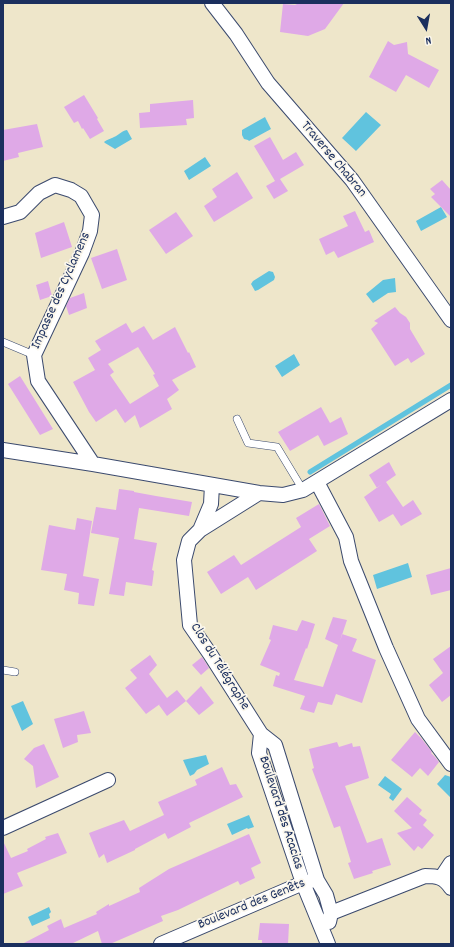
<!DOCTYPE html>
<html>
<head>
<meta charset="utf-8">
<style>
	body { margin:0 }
	#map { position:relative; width:454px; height:947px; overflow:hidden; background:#eee6ca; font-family:Dekko,sans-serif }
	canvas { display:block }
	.frame { position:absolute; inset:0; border:4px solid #1b2f5e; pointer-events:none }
	.north { position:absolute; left:406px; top:8px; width:40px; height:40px; -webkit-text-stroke:3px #fbf7ec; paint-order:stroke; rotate:169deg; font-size:11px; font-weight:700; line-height:16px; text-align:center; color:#1b2f5e }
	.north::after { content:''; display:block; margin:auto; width:14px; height:18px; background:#1b2f5e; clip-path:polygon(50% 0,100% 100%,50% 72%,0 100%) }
</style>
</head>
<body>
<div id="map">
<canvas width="454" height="947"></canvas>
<div class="frame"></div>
<div class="north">N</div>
</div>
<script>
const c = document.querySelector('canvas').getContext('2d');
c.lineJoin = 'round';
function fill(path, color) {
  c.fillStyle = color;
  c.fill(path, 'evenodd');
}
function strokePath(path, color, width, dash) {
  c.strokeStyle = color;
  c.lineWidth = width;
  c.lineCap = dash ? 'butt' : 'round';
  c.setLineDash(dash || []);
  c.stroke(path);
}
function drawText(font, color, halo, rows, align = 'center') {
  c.font = font + ' Dekko,sans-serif';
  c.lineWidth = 3.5;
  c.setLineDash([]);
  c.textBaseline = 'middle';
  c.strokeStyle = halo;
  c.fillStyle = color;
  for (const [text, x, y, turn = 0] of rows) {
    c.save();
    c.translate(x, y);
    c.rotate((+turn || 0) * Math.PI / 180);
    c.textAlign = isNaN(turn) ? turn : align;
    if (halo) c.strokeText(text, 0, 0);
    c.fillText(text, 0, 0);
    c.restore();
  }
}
const water = new Path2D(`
	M366,112L381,125L356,151L342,138Z
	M265,117L271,129L249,141L248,140L244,139L242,135V130Z
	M127,130L132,139L115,149L105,143L104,142C108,139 110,139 114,137C119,135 121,131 127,130Z
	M205,157L211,166L189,180L184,171Z
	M441,207L447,217L421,231L416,221Z
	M269,271L273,272L275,277L274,280L258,290L255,291L251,284L253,281Z
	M395,278L396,292L388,293L373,303L366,294L383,280Z
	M294,354L300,365L282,377L275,366Z
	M408,563L412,577L377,589L373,575Z
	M23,701L33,724L22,731L11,706Z
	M206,755L209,764L197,770L194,774L190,776L183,760Z
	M445,775L451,777V798L437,784Z
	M385,776L402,789L393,801L389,798L391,794L378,785Z
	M249,815L254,827L248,829L247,828L232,835L227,824Z
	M49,907L51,912L49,914L50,918L32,926L28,917Z`);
const stream = new Path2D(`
	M310,472L451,385`);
const building = new Path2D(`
	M299,3H344L325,29L308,36L280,32L283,4L295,5Z
	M388,41L394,45L407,42L408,54L439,70L429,88L406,75L396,92L369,77Z
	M84,95L98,118L97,119L104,131L90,139L83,128L82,129L78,121L74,123L64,107Z
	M193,100L194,118L186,119L187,125L140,128L139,113L150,112V104Z
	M37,124L43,147L18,153L19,157L3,161V130Z
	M270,137L283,160L296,152L304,165L280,179L288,191L274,199L266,186L275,181L254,146Z
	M237,172L253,198L214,222L204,206L217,197L212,189Z
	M442,180L451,190V217L431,197L435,194L430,189Z
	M355,211L365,232L369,230L374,242L338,258L334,251L326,255L319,239L348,226L343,216Z
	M176,212L193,236L166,254L149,230Z
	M64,222L72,247L41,258L35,233Z
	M117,249L127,280L102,289L91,258Z
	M48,281L52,296L40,300L36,285Z
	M84,293L87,308L69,315L66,306L70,298Z
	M395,307L400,313L406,317L410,323V329L425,354L411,363L408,358L395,366L371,329L378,323L374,321Z
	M126,323L132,333L144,326L153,340L175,327L188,353L189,352L196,367L172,380L179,390L167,399L172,409L140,428L135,415L125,423L116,409L96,422L89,412L73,382L95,370L88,358L101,350L95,341ZM138,347L155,374L153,375L159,386L130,404L110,375L114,372L108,364Z
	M20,376L53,429L40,435L8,384Z
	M321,407L330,423L341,417L348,434L324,446L318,435L290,451L278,432Z
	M389,462L396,475L386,482L403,507L413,500L422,514L401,526L393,514L379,522L364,497L382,484L377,488L369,475Z
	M119,489L134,491V492L156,496L192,502L189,516L139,508L134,539L157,543L152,570L154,571L152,586L126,582L124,596L109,594L119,538L91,533L96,507L116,510Z
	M319,504L330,526L309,539L317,551L256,590L248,577L221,594L207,572L234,555L241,565L301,527L296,518Z
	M77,518L92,521L83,576L99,579L94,606L78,604L79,593L64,590L67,574L41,570L49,525L75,530Z
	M451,568V590L431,595L426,575Z
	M333,617L347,620L340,641L342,634L357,639L352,651L376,660L362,703L336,694L332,705L318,702L314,713L300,709L305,696L273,686L276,675L279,676L280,673L260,665L271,640L269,639L273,625L297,631L302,620L315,624L307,649L306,648L294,680L323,687L338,645L325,639Z
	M451,646V695L442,702L429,685L443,673L433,659Z
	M150,655L157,665L149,674L167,698L177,690L186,701L167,716L159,705L160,704L146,714L125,688L137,678L130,670Z
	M202,657L209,668L201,675L192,665Z
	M201,686L214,703L199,715L186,701Z
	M84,711L91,733L77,735L78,742L63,748L54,719Z
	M415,732L421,738L432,752L431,753L435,757L439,762L428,776L420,768L412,777L391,760Z
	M337,742L339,747L352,743L353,747L360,746L362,753L369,778L345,786L367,843L382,838L391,865L372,871L373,873L354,879L348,863L351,862L340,826L334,828L312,769L314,768L309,749Z
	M44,744L59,777L36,788L33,766L24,759L34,748Z
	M222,767L230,785L236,784L243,797L189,823L191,827L168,839L165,833L135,849V850L107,863L104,854L99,858L89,833L124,820L130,831L164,815L158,802L197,785L195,780Z
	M407,797L422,810L419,814L427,820L423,825L434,835L422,849L418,846L414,851L397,833L412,828L394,811Z
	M58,833L67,853L17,873L23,886L3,894V841L11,858L28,851L27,849L46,839L45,837Z
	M249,834L261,863L251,868L255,878L240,885L238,881L178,910L161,916L163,921L110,944H102L98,931L71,944H22L49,930L47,926L61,919L64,928L97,914L96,912L109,904V906L140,892L139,888L169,869Z
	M260,923L289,924L288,944H262V940H258Z`);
const lane = new Path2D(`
	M3,342L34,355
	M237,419L248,443L277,447L303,490
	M3,670L15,672`);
const street = new Path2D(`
	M212,3L236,34L268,83L352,180L451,320
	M3,217L20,212L39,193L55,185L71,190L81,196L92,215L90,231L82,253L34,355L38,381L93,464
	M3,450L93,464L259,493L283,495L303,490L451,400
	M317,482L346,537L351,561L386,648L418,719L451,764
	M259,493L200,530L189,541L184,560L190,625L210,654L261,734
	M200,530L211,504L212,485
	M3,828L108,780
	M441,878L451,863
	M329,922L331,913L425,876C437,876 444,877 451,888
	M161,944L303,883L311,881
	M328,944L303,883L259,753L261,734L275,745L317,880L326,895L331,913`);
const streetNames = [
	["Traverse Chabran",333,160,50],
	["Impasse des Cyclamens",62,291,-66],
	["Clos du Télégraphe",219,667,58],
	["Boulevard des Acacias",280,813,72],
	["Boulevard des Genêts",252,905,-22]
];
fill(water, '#60c3de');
strokePath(stream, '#60c3de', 5);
fill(building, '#dfa9e7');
strokePath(lane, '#3b4a6e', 8);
strokePath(street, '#3b4a6e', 16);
strokePath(lane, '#fff', 7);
strokePath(street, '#fff', 14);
drawText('14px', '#1b2f5e', '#fbf7ec', streetNames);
</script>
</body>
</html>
